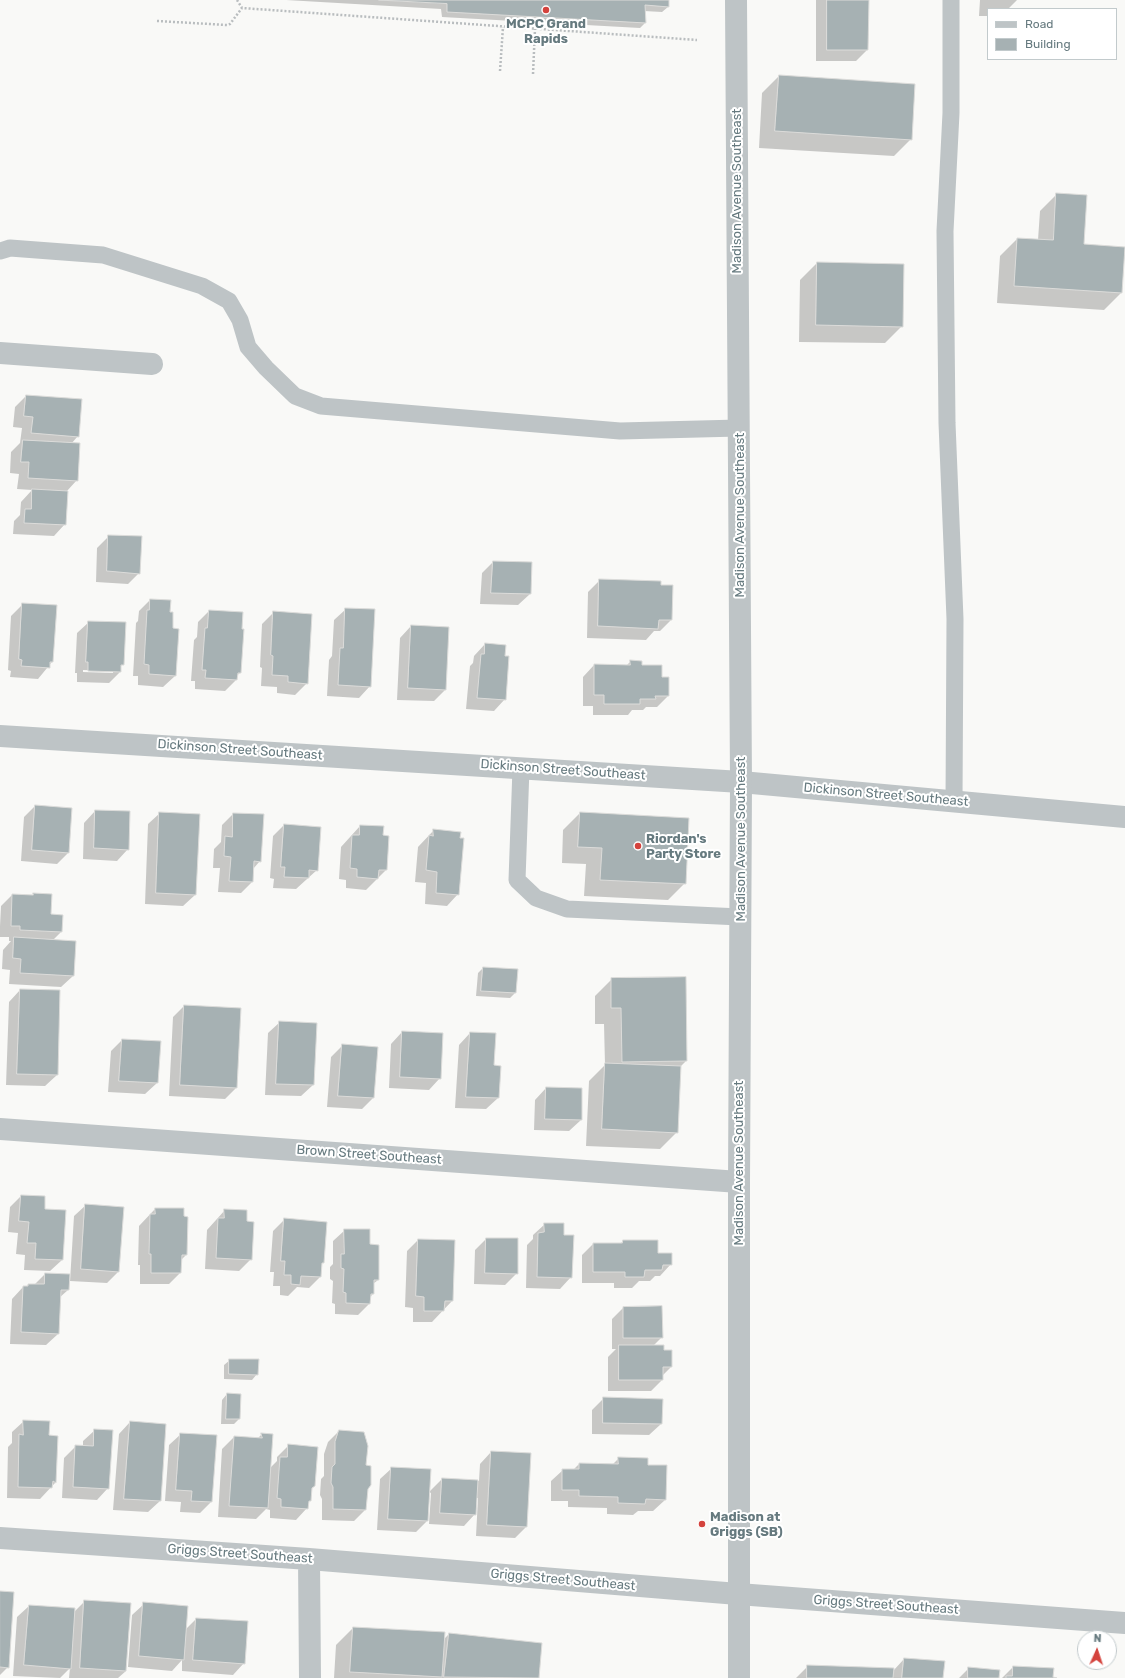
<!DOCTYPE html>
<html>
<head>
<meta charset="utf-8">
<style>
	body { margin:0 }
	#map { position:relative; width:1125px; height:1678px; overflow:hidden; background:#f9f9f7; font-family:Rubik,sans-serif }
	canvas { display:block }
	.legend { position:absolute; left:987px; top:8px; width:130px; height:52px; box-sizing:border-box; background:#fff; border:1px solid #c2cacc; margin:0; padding:5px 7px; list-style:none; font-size:12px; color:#667a7f }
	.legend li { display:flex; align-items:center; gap:8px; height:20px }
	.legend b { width:20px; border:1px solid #c2cacc }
	.north { position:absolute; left:1077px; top:1630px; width:40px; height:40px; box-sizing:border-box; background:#fff; border:1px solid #c2cacc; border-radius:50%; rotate:3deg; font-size:11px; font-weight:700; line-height:16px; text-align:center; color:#667a7f }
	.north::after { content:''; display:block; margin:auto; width:14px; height:18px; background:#d4433d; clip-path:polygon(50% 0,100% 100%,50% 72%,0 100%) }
</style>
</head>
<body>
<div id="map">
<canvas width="1125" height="1678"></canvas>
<ul class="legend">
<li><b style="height:5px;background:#bec4c6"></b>Road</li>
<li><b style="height:11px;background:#a6b1b3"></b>Building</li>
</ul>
<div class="north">N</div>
</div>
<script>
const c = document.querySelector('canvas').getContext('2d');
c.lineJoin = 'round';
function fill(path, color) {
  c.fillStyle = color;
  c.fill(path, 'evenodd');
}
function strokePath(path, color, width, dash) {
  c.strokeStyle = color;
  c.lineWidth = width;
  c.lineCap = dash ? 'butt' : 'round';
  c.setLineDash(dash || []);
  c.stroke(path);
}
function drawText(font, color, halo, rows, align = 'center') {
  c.font = font + ' Rubik,sans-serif';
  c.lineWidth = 4;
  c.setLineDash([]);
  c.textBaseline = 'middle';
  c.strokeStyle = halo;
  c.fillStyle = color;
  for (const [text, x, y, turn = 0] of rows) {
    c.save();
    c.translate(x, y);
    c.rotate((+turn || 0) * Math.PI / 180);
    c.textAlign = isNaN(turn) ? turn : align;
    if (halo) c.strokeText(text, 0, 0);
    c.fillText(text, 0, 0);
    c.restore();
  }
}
const shadow = new Path2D(`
	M286,0H668V7L662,12L644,11L645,23L640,28L442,17L441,9Z
	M816,0H868L867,50L856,61H816Z
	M980,0H1017L1008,9H988V16H979Z
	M779,76L911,139L894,156L759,148L762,93Z
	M1057,194L1083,245L1121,293L1104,310L997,303L1000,256L1017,239L1038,240L1040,211Z
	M817,263L902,326L885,343L799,342L800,280Z
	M26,396L78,436L71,444L77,480L67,491L65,524L54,536L13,534L14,521L20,515L21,502L32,490L17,489L19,474L10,473L11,452L20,443L22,428L13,427L15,407Z
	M109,536L139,573L128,584L96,582L97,548Z
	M493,562L531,563L530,594L518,605L480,604L482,573Z
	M600,580L671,620L660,631H654L646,640L587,638L588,592Z
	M150,600L169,613L172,629L175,676L163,687L138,685V676H133L136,623L138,621L139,611Z
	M23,604L52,662L38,679L10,677L11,671L8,670L11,616Z
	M346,609L370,686L359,698L327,696L329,660L332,656L334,620Z
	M209,611L240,673L236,676V680L225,691L195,689V681H191L194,640L197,637L198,622Z
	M274,612L307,683L295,695L277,693V687L261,686L262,668L260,667L262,624Z
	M89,622L123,664L120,667V672L109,683L77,682V673H75L77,633ZM83,670L113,671V673L83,672Z
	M411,626L445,690L434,701L397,700L400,638Z
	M485,644L504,657L505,699L494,711L466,709L470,666L473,663L474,656Z
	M630,662L661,678L668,696L657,707H646L643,710H632L628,715H593V706H583V677L594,665L626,666Z
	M35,806L68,853L57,864L21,861L24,817Z
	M95,811L128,849L117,861L83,859L84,823Z
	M160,813L195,895L183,906L145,904L148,824Z
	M580,813L685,883L668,900L584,896L586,864L562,863L563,830Z
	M233,814L260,861L253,869L252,882L241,893L218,892L220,868H213L214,849L221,842L222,825Z
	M284,825L317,870L296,889L273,888L274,879L270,878L273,836Z
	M360,826L382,836L386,870L366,890L346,888V880L339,879L341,847Z
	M434,830L458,894L447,906L425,904L426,883L415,882L418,847Z
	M12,895H51L50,915L61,932L52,941L73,976L61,987L9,984L10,970L2,969L3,950L11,941H9V937H0V926L1,906Z
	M483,968L515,993L510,998L476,996L478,973Z
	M612,979L686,1061L680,1067L677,1132L660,1149L586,1146L589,1081L605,1065L604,1024H595V996Z
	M20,990L57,1075L45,1086L6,1085L9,1002Z
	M184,1006L240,1009L236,1088L225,1099L169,1096L173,1017Z
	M280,1022L313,1085L301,1096L265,1095L268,1033Z
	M402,1032L440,1078L429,1090L389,1088L391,1044Z
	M470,1033L493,1066L498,1098L486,1109L455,1108L459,1045Z
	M122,1040L157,1083L145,1094L108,1092L111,1051Z
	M343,1045L377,1047L373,1098L362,1109L327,1107L331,1057Z
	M546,1088L581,1089V1120L569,1131L534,1130L535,1100Z
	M21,1196L44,1197V1210L62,1260L50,1271L24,1270L25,1255L16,1254L18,1233L8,1232L10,1207Z
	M86,1205L118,1272L107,1283L70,1281L74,1216Z
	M155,1209L186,1255L181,1260L180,1273L169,1284H140V1265H138L139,1226Z
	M225,1210L246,1222L251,1259L239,1271L205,1269L207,1230Z
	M285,1219L323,1262L321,1265L320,1277L309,1288L297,1287L288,1296L280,1295V1286H273L274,1272H270L273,1231Z
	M545,1224L563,1236L571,1277L560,1289L526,1288L527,1245L533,1239V1235Z
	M345,1230L368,1245L378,1280L373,1284V1294L370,1297L369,1304L358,1315L335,1314V1304L332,1303L333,1281L330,1279V1267L333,1264V1241Z
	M486,1239L517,1273L505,1285L474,1284L475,1250Z
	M418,1240L452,1301L432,1322H413V1308L405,1307L407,1251Z
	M623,1241L657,1254L671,1264L660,1276H655L650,1281H639L632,1288H614V1283H582V1255L593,1244H620Z
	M45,1274L68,1290L59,1298L58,1334L46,1345L10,1344L12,1299L23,1287H26L28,1285H34Z
	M623,1308L662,1337L653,1346L663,1351L671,1367L662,1376V1380L651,1391H608V1357L616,1349H612V1319Z
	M230,1360L257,1374L252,1380L224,1379V1365Z
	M227,1394L239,1419L234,1424H221L222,1400Z
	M604,1398L662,1400L661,1424L649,1435L592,1434V1410Z
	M24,1421L48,1436L57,1437L55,1483L40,1499L7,1498L8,1447L12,1443V1432Z
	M130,1422L160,1501L148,1512L113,1510L119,1434Z
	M95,1430L108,1488L97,1500L62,1498L64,1458L76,1446L83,1447V1441Z
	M339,1431L365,1466L367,1489L365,1510L354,1521L322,1520V1499L320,1495L321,1479L324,1476V1454L328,1442Z
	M181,1434L211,1502L200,1513L180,1512L181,1502L165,1501L169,1445Z
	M262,1434L270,1468L277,1461V1457L288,1446L311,1489L310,1500L308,1503L307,1508L296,1520L270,1518V1510L266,1509L256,1519L218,1517L222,1449L234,1437L257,1439Z
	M491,1452L526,1527L515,1538L476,1536L478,1498H476L475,1514L464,1526L429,1524L431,1493L429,1492L427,1521L416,1532L377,1530L380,1479L392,1468L429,1492L442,1479L479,1481L480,1464Z
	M619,1458L647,1466H666L665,1500L653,1511H638L633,1515L607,1514V1508L568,1507V1501H551V1481L563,1470H573L579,1464L612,1465Z
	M0,1592L8,1667L0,1675Z
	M85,1601L126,1671L118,1678H69L70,1668L60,1678L13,1676L17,1617L29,1606L74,1609V1612Z
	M144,1604L186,1629L196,1619L244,1663L233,1675L182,1671V1660L172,1671L128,1667L132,1615Z
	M353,1628L443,1640L449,1634L541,1644L538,1678H334L336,1645Z
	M904,1659L942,1678H796L808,1666L893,1671Z
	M1013,1667L1052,1678H1056H1002Z
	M969,1668L998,1678H959Z`);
const building = new Path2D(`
	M379,0H669V7L645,5L646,23L447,12V4Z
	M827,0H869L868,50H827Z
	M779,75L915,84L912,140L775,131Z
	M1056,193L1087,195L1084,244L1125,247L1122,293L1014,286L1017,238L1053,240Z
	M817,262L904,264L903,327L816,325Z
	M26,395L82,399L79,437L31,433L33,417L24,416Z
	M23,440L80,443L78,481L28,478L29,462H21Z
	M32,489L68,491L66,525L24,523L25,509H31Z
	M108,535L142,536L140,574L107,571Z
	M493,561L532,562L531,594L491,593Z
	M599,579L661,581V585H673L672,620H659L658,629L598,626Z
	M150,599L171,600L170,612H173V628L179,629L176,676L149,674V665L144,664L147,610H149Z
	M22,603L57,605L53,662H50V668L21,666L22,660L19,659Z
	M345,608L375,609L371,687L338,685L340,648H343Z
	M209,610L243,612L242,629H244L241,673H238L237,680L205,678L206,670H202L205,628H207Z
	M273,611L312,614L308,684L288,682V676L272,675L273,656L271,655Z
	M88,621L126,622L124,665H121V672L88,671V662H86Z
	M411,625L449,627L446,690L408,688Z
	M485,643L506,645L505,656H509L506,700L477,698L481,654H484Z
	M630,660L642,661V665H662V677H669V696H655L656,699H640V704H604V695H594V664L630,665Z
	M35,805L72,808L69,853L32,850Z
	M95,810L130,811L129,850L94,848Z
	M159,812L200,814L196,895L156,893Z
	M580,812L689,818L686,884L600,880L602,848L578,847Z
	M233,813L264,814L261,862L254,861L253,882L229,881L231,857L224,856L225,836L232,837Z
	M284,824L321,827L318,871L309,870V878L284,877L285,867H281Z
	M360,825L384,826L383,835L389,836L387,870H379L378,879L357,877V869L350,868L352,835H359Z
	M433,829L461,832L460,838H464L459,895L436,893L437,872L426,870L429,835L433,836Z
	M33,893L52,894L51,914L63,915L62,932L20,930V926H11L12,894L33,895Z
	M14,937L76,941L74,976L20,973L21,959L13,958Z
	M483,967L518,969L516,993L481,991Z
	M686,977L687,1061L622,1062L621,1008H611V978Z
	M20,989L60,990L58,1075L17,1074Z
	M184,1005L241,1008L237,1088L180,1085Z
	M279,1021L317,1023L314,1085L276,1084Z
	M402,1031L443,1033L441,1079L400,1077Z
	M470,1032L496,1033L494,1065L501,1066L499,1098L466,1097Z
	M122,1039L161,1041L158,1083L119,1081Z
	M342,1044L378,1047L374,1098L338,1096Z
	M605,1063L681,1066L678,1133L602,1129Z
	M546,1087L582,1088V1120L545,1119Z
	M21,1195L45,1196V1209L66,1210L63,1260L35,1259L36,1243H27L29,1222L19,1221Z
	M85,1204L124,1207L119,1272L81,1269Z
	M155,1208H184V1216L188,1217L187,1255H182L181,1273H151V1254H149L150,1214H155Z
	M224,1209L247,1210V1221L254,1222L252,1260L216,1258L218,1218H224Z
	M284,1218L327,1222L324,1263H322L321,1277L301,1276L300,1285L291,1284V1275H284L285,1261H281Z
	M544,1223H564V1235H574L572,1278L537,1277L538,1233L544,1232Z
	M344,1229H370V1244L379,1245V1280H374V1294H371L370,1304L346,1303V1293L343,1292L344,1269L341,1268V1254H344Z
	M486,1238H518V1274L485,1273Z
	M418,1239L455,1240L453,1301H445L444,1311H424V1297L416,1296Z
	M623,1240H658V1253H672V1265H663L662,1270H645L644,1277H625V1272H593V1243H622Z
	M45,1273L70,1274L69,1290H61L59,1334L21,1332L23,1286H28V1284H44Z
	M662,1306L663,1338H623V1307Z
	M619,1345H664V1350H672V1367H663V1380H619Z
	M229,1359H259L258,1375L229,1374Z
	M227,1393L241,1394L240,1419H226Z
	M603,1397L663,1399L662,1424L603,1423Z
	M23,1420L50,1421L49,1435L58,1436L56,1483L53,1481L52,1488L18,1487L19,1434L23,1435Z
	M130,1421L166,1424L161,1501L124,1499Z
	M94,1429L113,1430L109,1489L73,1487L75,1445L93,1446Z
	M339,1430L364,1432L368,1446L366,1465L371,1466V1485L368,1489L366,1510L333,1509V1487L331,1483L332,1467L335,1464V1442Z
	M180,1433L217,1435L212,1502L191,1501L192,1491L176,1490Z
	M261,1433L273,1434L268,1508L229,1506L234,1436L262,1438Z
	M288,1444L318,1447L315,1486L312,1488L311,1501H309L308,1509L281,1507V1499L277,1498L280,1457H287Z
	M491,1451L531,1453L527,1527L487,1525Z
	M618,1457L648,1458V1465H667L666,1500L646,1499L645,1504L618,1503V1497L579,1496V1490H562V1469H579V1463L618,1464Z
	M391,1467L431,1469L428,1521L388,1519Z
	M442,1478L478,1480L476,1515L440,1513Z
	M0,1591L14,1592L9,1668L0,1667Z
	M84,1600L131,1603L126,1671L80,1668Z
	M143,1602L188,1606L184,1660L139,1656Z
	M29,1605L75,1608L71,1669L24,1665Z
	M196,1618L248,1621L245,1664L193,1660Z
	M353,1627L445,1632L442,1677L350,1672Z
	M449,1633L542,1643L539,1678L444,1677Z
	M904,1658L945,1661L943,1678H902Z
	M807,1665L894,1668L893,1678H807Z
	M1013,1666L1054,1668L1053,1677L1057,1678H1006V1676H1012Z
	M968,1667L1000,1670L999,1678H968Z`);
const path = new Path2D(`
	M237,0L242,8L697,40
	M157,21L227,25L230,24L242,8
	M500,71L503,27
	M533,74L535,29`);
const service = new Path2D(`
	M951,0V113L945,231L947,423L955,619L954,802
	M0,251L10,248L103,255L202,286L229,301L240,320L248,347L266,368L295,396L321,406L620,431L739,428
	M521,768L517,880L536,898L567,909L740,917`);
const minor = new Path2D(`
	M0,353L152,364
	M0,736L741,782L1125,817
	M0,1129L739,1182
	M0,1538L309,1559L738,1594L1125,1623
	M309,1559L310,1678`);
const tertiary = new Path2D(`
	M736,0L741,782L739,1182V1678`);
const markers = [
	[546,10,4,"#d4433d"],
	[638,846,4,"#d4433d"],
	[702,1524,4,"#d4433d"]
];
const poiNames = [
	["MCPC Grand",546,24,"center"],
	["Rapids",546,39,"center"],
	["Riordan's",646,839],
	["Party Store",646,854],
	["Madison at",710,1517],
	["Griggs (SB)",710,1532]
];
const streetNames = [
	["Madison Avenue Southeast",737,191,-90],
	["Madison Avenue Southeast",740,515,-90],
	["Dickinson Street Southeast",240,750,4],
	["Dickinson Street Southeast",563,770,4],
	["Dickinson Street Southeast",886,795,5],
	["Madison Avenue Southeast",741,839,-90],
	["Brown Street Southeast",369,1155,4],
	["Madison Avenue Southeast",739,1163,-90],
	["Griggs Street Southeast",240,1554,4],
	["Griggs Street Southeast",563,1580,5],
	["Griggs Street Southeast",886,1605,4]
];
fill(shadow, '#0003');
fill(building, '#a6b1b3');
strokePath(building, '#dbdbd9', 1);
strokePath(path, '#b9bdbf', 2.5, [2, 2]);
strokePath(service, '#bec4c6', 17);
strokePath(minor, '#bec4c6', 22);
strokePath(tertiary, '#bec4c6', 22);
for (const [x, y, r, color] of markers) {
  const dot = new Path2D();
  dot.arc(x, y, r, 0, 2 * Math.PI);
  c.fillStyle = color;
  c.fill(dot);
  strokePath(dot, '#fff', 1.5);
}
drawText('bold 13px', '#667a7f', '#fff', poiNames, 'left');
drawText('13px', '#667a7f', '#fff', streetNames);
</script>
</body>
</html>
